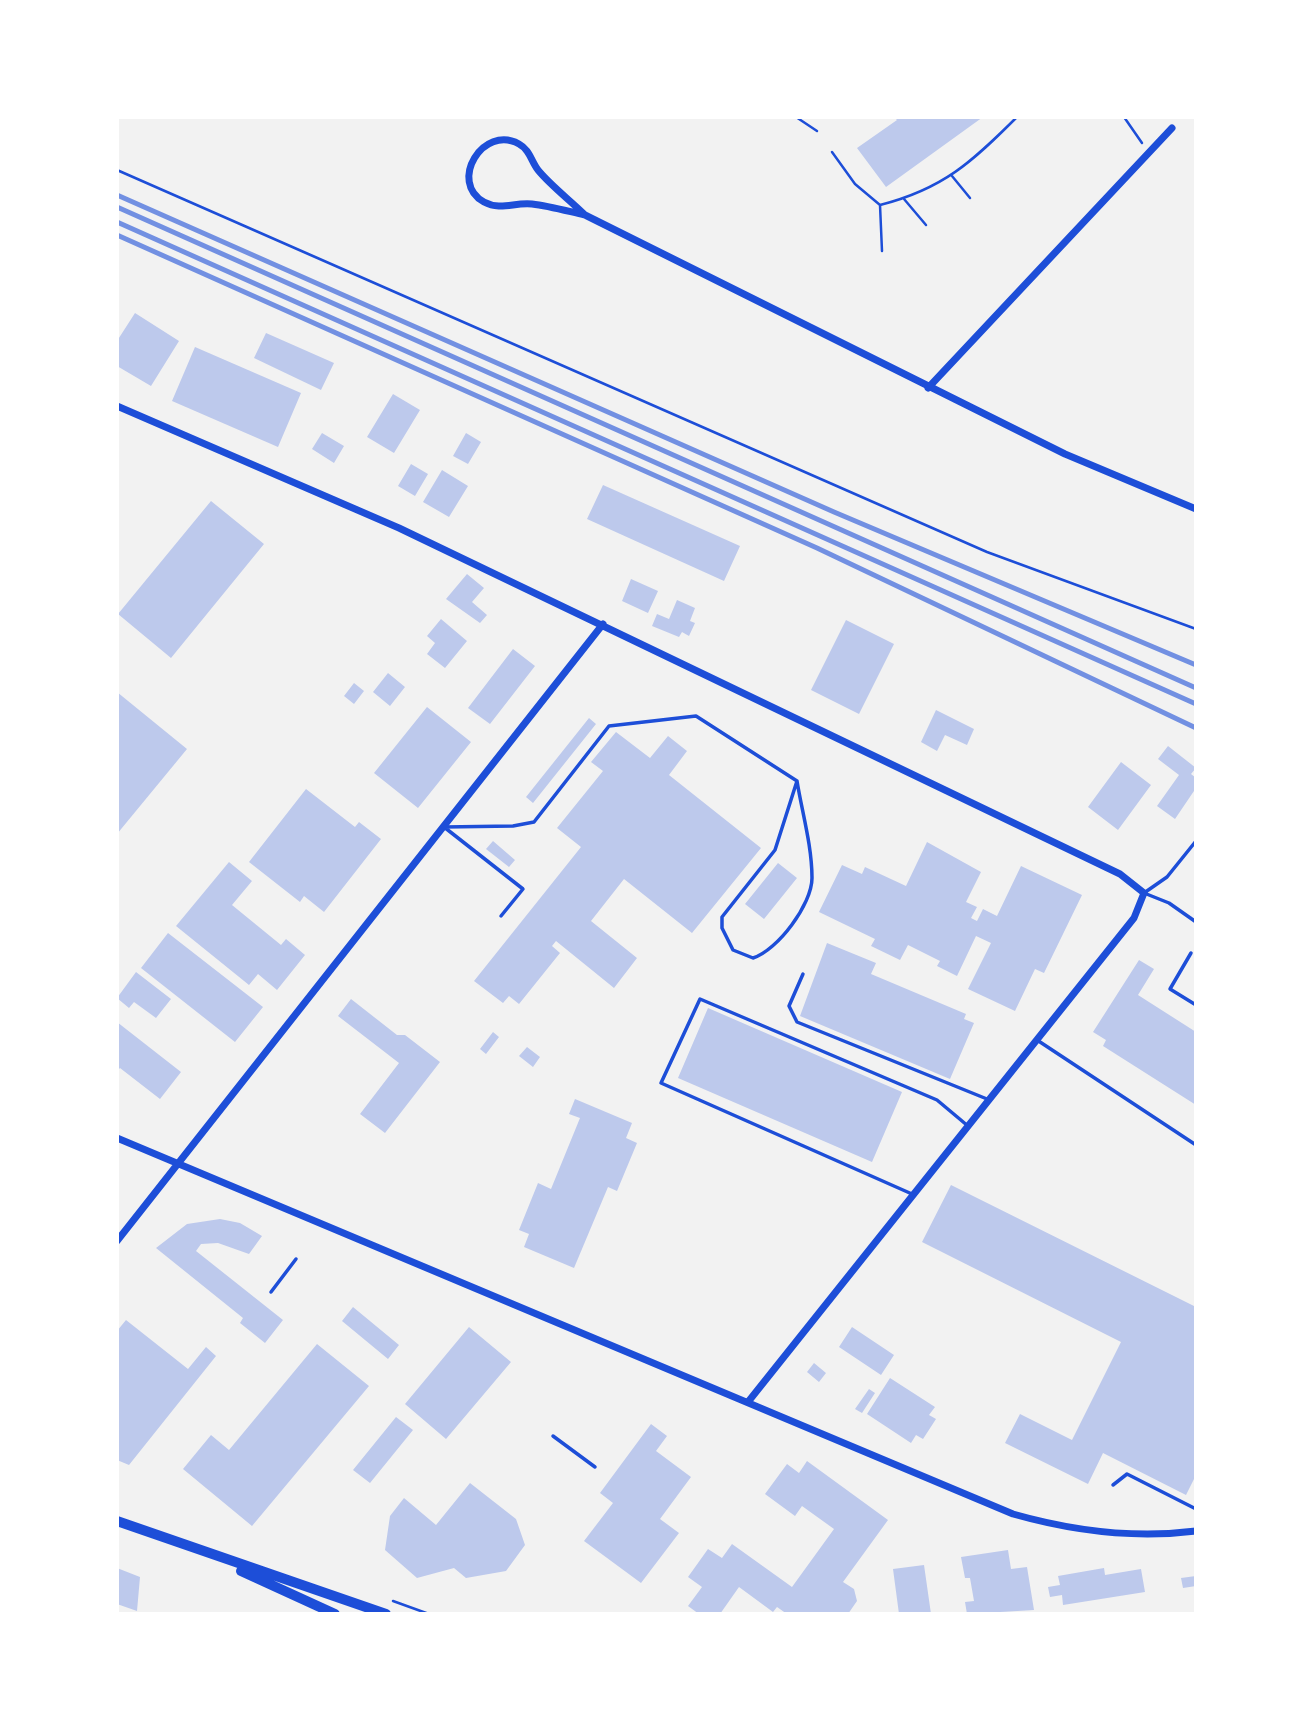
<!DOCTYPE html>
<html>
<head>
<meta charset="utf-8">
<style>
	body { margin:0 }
	#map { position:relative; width:1313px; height:1731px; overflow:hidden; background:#f2f2f2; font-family:"Golos Text",sans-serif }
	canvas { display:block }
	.frame { position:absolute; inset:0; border:119px solid #fff; pointer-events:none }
</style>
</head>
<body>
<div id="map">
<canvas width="1313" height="1731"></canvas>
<div class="frame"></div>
</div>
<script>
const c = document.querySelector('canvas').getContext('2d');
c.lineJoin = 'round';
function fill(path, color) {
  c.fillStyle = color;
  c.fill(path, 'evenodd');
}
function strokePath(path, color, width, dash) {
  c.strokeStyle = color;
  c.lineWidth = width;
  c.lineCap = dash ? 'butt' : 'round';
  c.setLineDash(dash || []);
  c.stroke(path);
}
const building = new Path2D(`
	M894,117H983L886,187L857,148L897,120Z
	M135,313L179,341L151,386L117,366V341Z
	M266,333L334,363L321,390L254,358Z
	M195,347L301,393L278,447L172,401Z
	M393,394L420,410L394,453L367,437Z
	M322,433L344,446L334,463L312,449Z
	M466,433L481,442L468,464L453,456Z
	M411,464L428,474L415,496L398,486Z
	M442,470L468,486L449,517L423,502Z
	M603,485L740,546L724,581L587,519Z
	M211,501L264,544L171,658L118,614Z
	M467,574L484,588L472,602L487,615L480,623L446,599Z
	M631,579L658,591L648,613L622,601Z
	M677,600L695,608L690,621L695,623L689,636L682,632L679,637L652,626L657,614L669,619Z
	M441,619L467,641L445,668L427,654L435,643L427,636Z
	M846,620L894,644L859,714L811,690Z
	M513,649L535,666L490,724L468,708Z
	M388,673L405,687L390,706L373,692Z
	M354,683L364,691L354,704L344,696Z
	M117,692L187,749L117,834Z
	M427,707L471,742L418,808L374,773Z
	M936,710L974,729L967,745L945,735L937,751L921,742Z
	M589,718L596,724L533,803L526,797Z
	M616,732L650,758L668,736L687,751L669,775L761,848L692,933L624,879L591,921L637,958L614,988L556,941L552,946L560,953L519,1004L509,996L503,1003L474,981L581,847L557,828L603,771L591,762Z
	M1168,746L1196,768L1191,774L1196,778V788L1175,819L1157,806L1179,775L1158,759Z
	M1121,762L1151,785L1118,830L1088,807Z
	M306,789L355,827L359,822L381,839L324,912L304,896L300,902L249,862Z
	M493,841L515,860L509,867L486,849Z
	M927,842L981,872L966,902L977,907L971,918L977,921L983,909L997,916L1021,866L1082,895L1044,973L1035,969L1015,1011L968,989L991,943L976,936L957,976L937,966L940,961L908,945L900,960L871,946L875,939L819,912L842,865L862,874L865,867L906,886Z
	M229,862L252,881L232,905L281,945L286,939L305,955L277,990L258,974L249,985L176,926Z
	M778,863L797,878L764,919L745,904Z
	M168,933L263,1007L235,1042L141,968Z
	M827,943L876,963L871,974L966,1014L964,1019L974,1023L950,1079L800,1016Z
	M1139,960L1154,969L1138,995L1196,1032V1105L1103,1046L1106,1040L1093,1032Z
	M136,972L171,999L156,1018L134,1002L129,1008L117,998Z
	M351,999L397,1035H405L440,1062L385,1133L360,1114L399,1063L338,1016Z
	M708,1008L902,1092L872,1162L678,1078Z
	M117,1022L181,1072L160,1099L120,1068L117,1071Z
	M493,1032L499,1037L486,1054L480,1049Z
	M527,1047L540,1057L533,1067L519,1056Z
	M575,1099L632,1123L626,1138L637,1143L617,1191L608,1187L574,1268L524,1247L529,1234L519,1230L538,1183L551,1189L580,1118L569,1114Z
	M951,1185L1196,1307V1475L1186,1495L1103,1453L1088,1484L1005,1443L1020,1414L1072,1440L1121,1342L922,1242Z
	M220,1219L240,1223L262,1236L249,1254L218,1243L201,1244L196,1251L283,1320L265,1343L240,1323L243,1318L156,1248L187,1224Z
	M353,1307L399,1345L388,1359L342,1321Z
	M126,1320L188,1369L206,1347L216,1356L129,1465L117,1460V1331Z
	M469,1327L511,1362L446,1439L405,1404Z
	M852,1327L894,1355L881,1375L839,1347Z
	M317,1344L369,1386L252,1526L183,1469L211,1435L229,1450Z
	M814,1363L826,1373L819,1382L807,1372Z
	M890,1378L935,1407L929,1415L936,1419L923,1439L916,1435L911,1443L867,1414Z
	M869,1389L875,1393L862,1413L855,1409Z
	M396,1417L413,1430L370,1483L353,1470Z
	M651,1424L667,1436L656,1451L691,1477L660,1519L679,1533L641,1583L584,1541L613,1503L600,1493Z
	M807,1461L888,1520L843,1582L854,1589L857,1601L848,1614H787L777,1607L773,1612L739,1587L720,1614H699L688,1606L702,1587L688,1577L708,1549L722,1558L732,1544L792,1587L834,1529L802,1506L795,1516L765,1494L787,1464L799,1473Z
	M470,1483L516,1519L525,1545L506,1571L466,1578L454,1568L417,1578L385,1550L390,1516L404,1498L436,1525Z
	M1008,1550L1011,1569L1027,1567L1034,1610L967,1614L965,1602L974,1601L970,1578H965L961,1557Z
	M924,1565L931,1614H899L893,1569Z
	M117,1568L140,1577L137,1611L117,1604Z
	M1104,1568L1105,1575L1141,1569L1145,1592L1063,1605L1062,1595L1050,1597L1048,1587L1060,1585L1058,1576Z
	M1196,1576V1586L1183,1588L1181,1578Z`);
const path = new Path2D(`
	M796,117L817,131
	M1124,117L1142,143
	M832,152L855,184L880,205C943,189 972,162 1017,117
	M117,170L987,552L1196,629
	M952,176L970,198
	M904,199L926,225
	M880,205L882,251
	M393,1601L429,1614`);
const service = new Path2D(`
	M1144,893L1167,877L1196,841
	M1144,893L1169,903L1196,922
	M501,916L523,889L444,827L513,826L534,822L609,726L696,716L797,781C802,812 812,846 812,878C812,904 778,950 753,958L733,950L722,928V917L775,850L797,781
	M1191,953L1170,989L1196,1005
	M803,974L789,1006L797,1022L987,1099
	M1037,1040L1196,1145
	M912,1194L661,1083L700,999L937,1100L968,1126
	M271,1292L296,1259
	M553,1436L595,1467
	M1113,1485L1127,1474L1196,1509`);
const minor = new Path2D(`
	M585,215C570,200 551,186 538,170C531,161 530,150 519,144C483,124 448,182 484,202C501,211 514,202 532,204C549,206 567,211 585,215L1065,454L1196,509
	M928,388L1172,128
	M117,406L399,528L1120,874L1144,893L1134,918L748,1402
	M117,1138L1013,1514C1073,1531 1133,1539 1196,1531
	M117,1241L603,624`);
const secondary = new Path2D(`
	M117,1521L386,1614
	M241,1571L335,1614`);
const rail = new Path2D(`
	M117,195L834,512L1196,665
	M117,207L1196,688
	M117,222L1196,704
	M117,235L817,548L1196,728`);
fill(building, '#bdc9ec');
strokePath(path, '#1d4ed8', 2.5);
strokePath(service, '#1d4ed8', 3.5);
strokePath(minor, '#1d4ed8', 7);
strokePath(secondary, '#1d4ed8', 10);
strokePath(rail, '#7290e2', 5);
</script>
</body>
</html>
